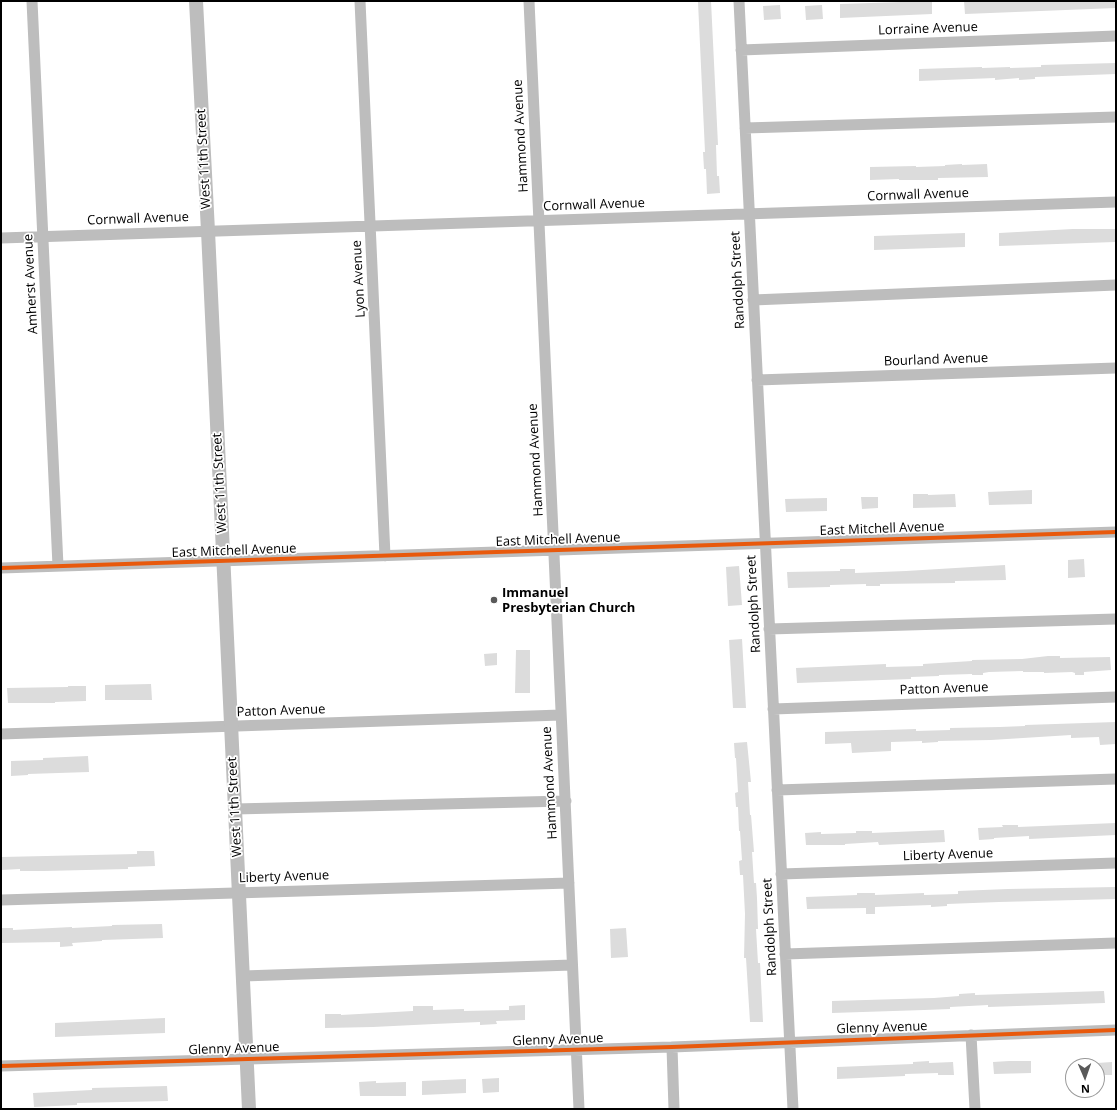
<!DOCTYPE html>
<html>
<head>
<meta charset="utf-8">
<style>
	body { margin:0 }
	#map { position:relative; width:1117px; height:1110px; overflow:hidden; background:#fff; font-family:"Open Sans",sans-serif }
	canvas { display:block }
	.frame { position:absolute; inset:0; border:2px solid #000; pointer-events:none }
	.north { position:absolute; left:1065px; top:1058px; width:40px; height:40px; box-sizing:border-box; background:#fff; border:1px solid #999; border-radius:50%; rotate:178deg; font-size:11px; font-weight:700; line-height:16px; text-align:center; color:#000 }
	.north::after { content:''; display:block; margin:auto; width:14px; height:18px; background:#595959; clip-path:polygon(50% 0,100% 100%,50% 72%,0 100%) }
</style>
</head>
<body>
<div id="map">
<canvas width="1117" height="1110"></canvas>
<div class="frame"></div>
<div class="north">N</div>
</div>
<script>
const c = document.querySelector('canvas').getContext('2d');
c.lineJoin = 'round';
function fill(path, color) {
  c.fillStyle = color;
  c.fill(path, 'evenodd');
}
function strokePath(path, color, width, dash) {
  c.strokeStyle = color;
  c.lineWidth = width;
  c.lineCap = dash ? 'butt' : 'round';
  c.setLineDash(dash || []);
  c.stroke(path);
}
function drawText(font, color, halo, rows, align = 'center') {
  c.font = font + ' "Open Sans",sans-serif';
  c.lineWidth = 3.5;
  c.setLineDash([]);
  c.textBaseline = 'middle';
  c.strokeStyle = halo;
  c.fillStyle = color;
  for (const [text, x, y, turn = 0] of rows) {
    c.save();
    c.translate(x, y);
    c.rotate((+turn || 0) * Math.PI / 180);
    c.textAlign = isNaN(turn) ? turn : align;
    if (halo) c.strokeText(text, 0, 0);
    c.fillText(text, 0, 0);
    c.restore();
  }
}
const building = new Path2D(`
	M711,1L718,145H716L717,176H719L720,193L707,194L706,169H704L703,152H705L698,2Z
	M932,1V14L840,18V4Z
	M964,1H1116V8L965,14Z
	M780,5L781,19L764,20L763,6Z
	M822,5L823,19L806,20L805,6Z
	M1116,63V74L1035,77V79L1019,80V78L995,80V78L919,81V69L982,67V68L1010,67V68L1041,67V65Z
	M962,164V165L987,164L988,177L938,178V180H899V179L870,180V167L916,166V167L945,166V165Z
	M1073,229H1115V242L999,246V233Z
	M965,233V247L874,250V236Z
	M1032,490V504L989,505L988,492Z
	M913,494H928V495L955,494L956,507L913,508Z
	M861,497H878V508L862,509Z
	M827,498V511L786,512L785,499Z
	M1084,559L1085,577L1068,578V560Z
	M1005,565L1006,580L955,581V583L880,584V586H866V584L830,585V587L788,588L787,572L840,571V569H855V573L906,571Z
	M739,566L742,605L728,606L726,567Z
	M742,639L746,708H733L729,640Z
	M516,650H530V693H515Z
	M497,653V665L485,666L484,654Z
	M1048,656H1060V658L1110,657L1111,670L1084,672V675H1075V673L1072,672L1044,673V672H1023V671L989,672L983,673V675H972V674L939,675V676L911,677V679L797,683L796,668L886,664V667L923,666V664L972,661V660L1022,659Z
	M151,684L152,700H105V685Z
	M68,686H86V701L55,702V703H8L7,688L68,687Z
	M1116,722V744L1100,745L1099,737L1071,738V735L991,740L938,741V742L922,743V741L891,742V751L852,753L851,743L825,744V732L916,729V731L950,730V728L1000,727L1025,726V725Z
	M747,742L751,782H748L750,815H751L754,852H752L754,883H756L757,898L758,929H756L758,963H760L763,1022H750L746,958H744L745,914L743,875H740L739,861L742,860L740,831H739L738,807H736L735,793L738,792L736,758H735L734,743Z
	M88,756L89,772L28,774V775L11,776V761L43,760V758Z
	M1116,823V835L1029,839V836L994,838V839L979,840L978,828L1003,827L1002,825H1018V827Z
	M944,830L945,842L879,845L878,842L845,844V845H806L805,833L821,832V834L856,833V831H872V833Z
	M137,851H154L155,866L128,867V869L44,871H20V869L1,870V857L137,854Z
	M1116,887V899L999,902L947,904V906L931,907V905L875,907V914H866V908L807,909L806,897L857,895V893H875V895L924,893V895L958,894V891L1008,889Z
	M162,924L163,938L102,940V941L72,943L73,946L60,947V942L1,943V928H13V930L72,927V928L112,926V925Z
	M626,928L628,957L611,958L610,929Z
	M1104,991L1105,1003L988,1007V1005L950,1007V1009L924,1010L832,1013V1001L934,998L959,996V994L975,993V995Z
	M525,1005V1020L496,1021L497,1024L480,1025V1022L434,1024L373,1027L325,1028V1014H341V1015L413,1011V1006H433V1010L464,1009V1011L509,1010V1006Z
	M165,1018V1033L55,1037V1023Z
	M929,1061V1063L953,1062L954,1075H938V1073L905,1074V1076L837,1079V1067L913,1064V1062Z
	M1009,1061H1031V1073L994,1074L993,1062Z
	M1112,1062V1075H1097V1063Z
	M499,1078V1092L483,1093L482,1079Z
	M466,1079V1093L422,1095V1081Z
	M376,1081V1083L406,1082V1096H360L359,1082Z
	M167,1086L168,1101L77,1103V1105L34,1107L33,1093L92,1090V1088Z`);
const minor = new Path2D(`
	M32,1L58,566
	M360,1L385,556
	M529,1L579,1109
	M739,1L793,1109
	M741,50L1116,36
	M745,128L1116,117
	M1,238L1116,202
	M753,300L1116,285
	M757,380L1116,368
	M1,568L1116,532
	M769,629L1116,619
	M773,709L1116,697
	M1,734L561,715
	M777,790L1116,779
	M235,809L566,801
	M781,874L1116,863
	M1,900L569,883
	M785,954L1116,943
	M243,976L572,965
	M971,1035L975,1109
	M672,1047L674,1109
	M1,1066L672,1047L1116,1030`);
const major = new Path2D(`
	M196,1L208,231L249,1109`);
const cycleway = new Path2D(`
	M1,568L1116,532
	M1,1066L672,1047L1116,1030`);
const markers = [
	[494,600,4,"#595959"]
];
const streetNames = [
	["Lorraine Avenue",928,29,-2],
	["Hammond Avenue",521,136,-93],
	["West 11th Street",204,159,-93],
	["Cornwall Avenue",918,195,-2],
	["Cornwall Avenue",594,205,-2],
	["Cornwall Avenue",138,219,-2],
	["Lyon Avenue",359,279,-93],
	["Randolph Street",738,280,-93],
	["Amherst Avenue",31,284,-93],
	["Bourland Avenue",936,360,-2],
	["Hammond Avenue",536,460,-93],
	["West 11th Street",220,483,-93],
	["East Mitchell Avenue",882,529,-2],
	["East Mitchell Avenue",558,540,-2],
	["East Mitchell Avenue",234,551,-2],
	["Randolph Street",754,604,-93],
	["Patton Avenue",944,689,-2],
	["Patton Avenue",281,711,-2],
	["Hammond Avenue",550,783,-93],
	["West 11th Street",235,807,-93],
	["Liberty Avenue",948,855,-2],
	["Liberty Avenue",284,877,-2],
	["Randolph Street",770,927,-93],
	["Glenny Avenue",882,1028,-2],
	["Glenny Avenue",558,1040,-2],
	["Glenny Avenue",234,1049,-2]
];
const poiNames = [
	["Immanuel",502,593],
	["Presbyterian Church",502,608]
];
fill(building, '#dcdcdc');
strokePath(minor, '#bdbdbd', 11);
strokePath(major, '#bdbdbd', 14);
strokePath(cycleway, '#e8590c', 4);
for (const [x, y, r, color] of markers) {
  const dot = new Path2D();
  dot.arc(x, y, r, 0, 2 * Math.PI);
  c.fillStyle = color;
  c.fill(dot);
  strokePath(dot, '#fff', 1.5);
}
drawText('13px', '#000', '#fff', streetNames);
drawText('bold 13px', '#000', '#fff', poiNames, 'left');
</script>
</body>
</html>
